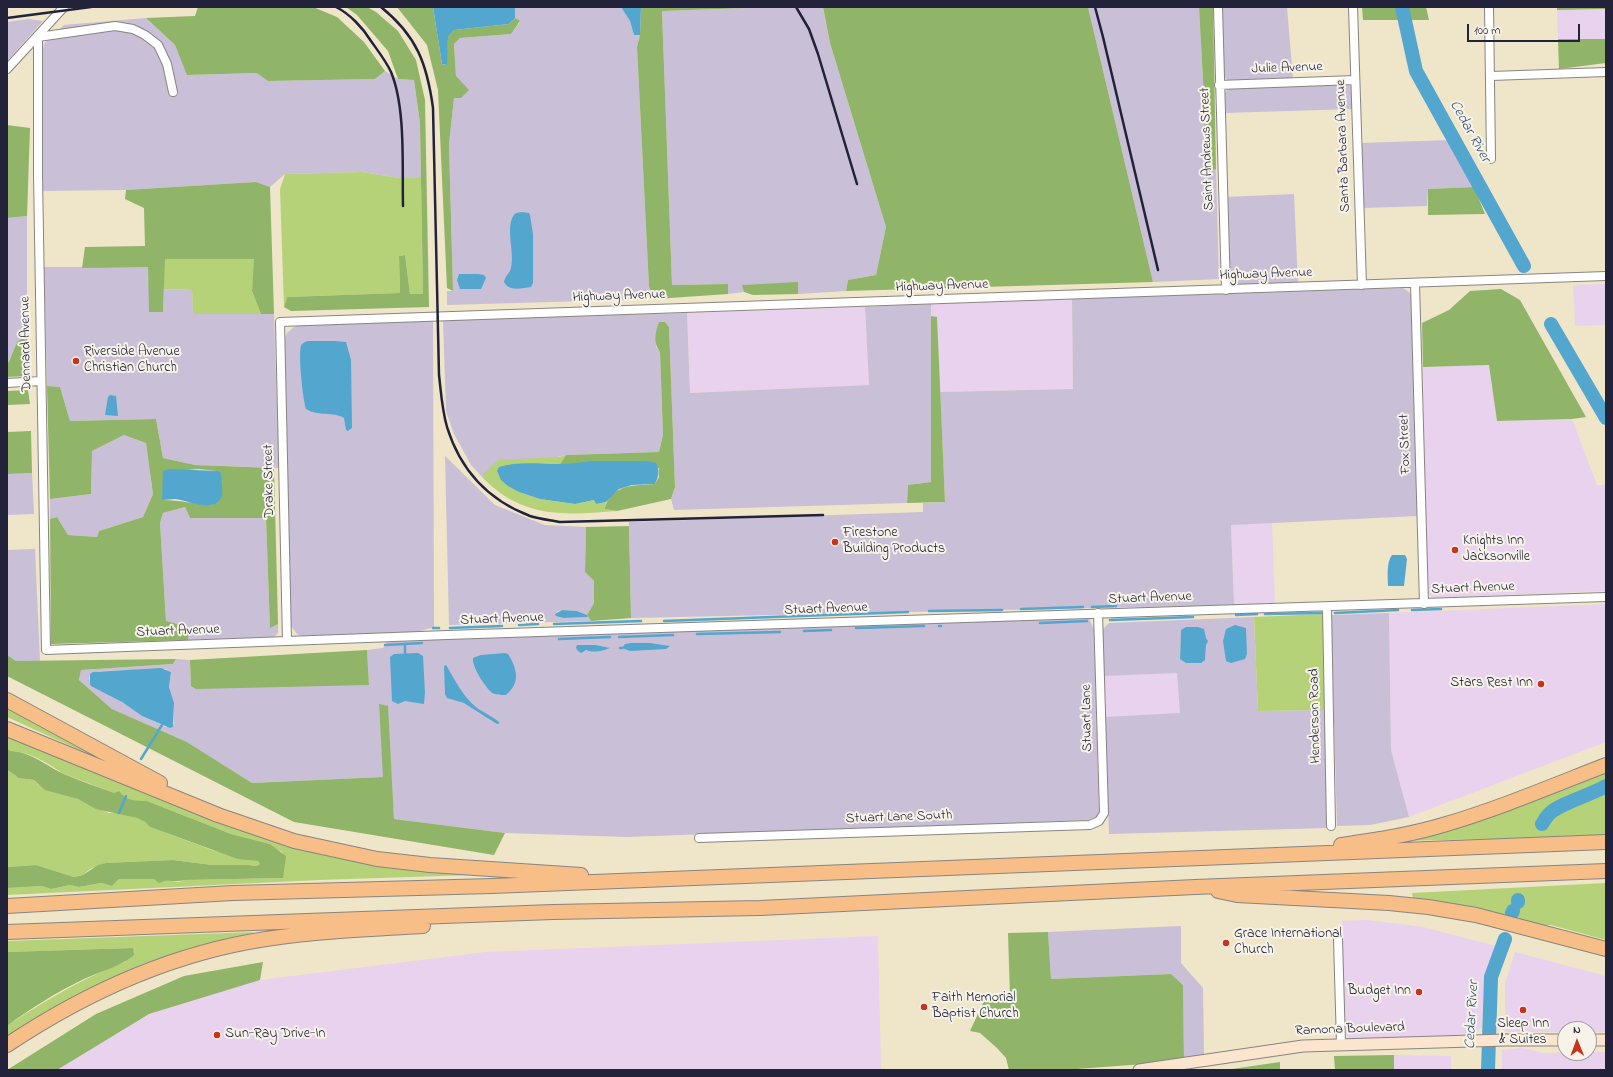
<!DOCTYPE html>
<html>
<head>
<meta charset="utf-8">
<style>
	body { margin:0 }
	#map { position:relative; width:1613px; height:1077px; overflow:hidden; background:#efe5c9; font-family:"Indie Flower",sans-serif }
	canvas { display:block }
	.frame { position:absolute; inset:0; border:8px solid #22223b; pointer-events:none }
	.north { position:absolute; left:1557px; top:1021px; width:40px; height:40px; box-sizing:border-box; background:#f7f3e8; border:1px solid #a29fa3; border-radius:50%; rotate:359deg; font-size:11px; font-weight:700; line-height:16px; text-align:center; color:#22223b }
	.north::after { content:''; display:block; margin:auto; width:14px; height:18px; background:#c8321e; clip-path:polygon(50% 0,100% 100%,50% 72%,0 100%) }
	.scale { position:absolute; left:1467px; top:24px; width:113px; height:18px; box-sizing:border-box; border:2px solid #22223b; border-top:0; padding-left:5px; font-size:12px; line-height:14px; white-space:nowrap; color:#22223b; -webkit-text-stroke:3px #f7f3e8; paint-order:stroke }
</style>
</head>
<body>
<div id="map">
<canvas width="1613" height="1077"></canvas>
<div class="frame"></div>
<div class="north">N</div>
<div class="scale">100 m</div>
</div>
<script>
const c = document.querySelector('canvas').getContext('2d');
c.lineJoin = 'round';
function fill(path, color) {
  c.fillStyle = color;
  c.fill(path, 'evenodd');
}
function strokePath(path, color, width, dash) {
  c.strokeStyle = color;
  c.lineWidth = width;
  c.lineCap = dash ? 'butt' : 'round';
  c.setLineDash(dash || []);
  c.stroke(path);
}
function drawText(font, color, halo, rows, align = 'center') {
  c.font = font + ' "Indie Flower",sans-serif';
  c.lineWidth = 4;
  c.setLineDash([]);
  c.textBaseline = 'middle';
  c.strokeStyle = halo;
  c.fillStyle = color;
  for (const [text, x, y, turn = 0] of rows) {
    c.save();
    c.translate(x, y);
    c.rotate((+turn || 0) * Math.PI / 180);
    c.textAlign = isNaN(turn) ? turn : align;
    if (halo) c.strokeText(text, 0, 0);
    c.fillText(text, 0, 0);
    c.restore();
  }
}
const built = new Path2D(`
	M1606,9V39H1558L1557,10Z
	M1606,284V325L1575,326L1573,285Z
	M1072,299L1073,389L940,392L937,317L931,316V304Z
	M865,307L869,385L690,393L687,313Z
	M1489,365L1497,421L1572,419L1597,485H1606V591L1433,598L1427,591L1423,367Z
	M1272,523L1275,604L1234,605L1231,524Z
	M1606,604V742L1409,817L1391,750L1389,613Z
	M1178,672L1180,714L1105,717L1103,676Z
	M1368,920L1423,927L1496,946L1484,979L1482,1027L1470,1035L1349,1039L1345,1034L1342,921Z
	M878,936L881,1070H57L149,1014L260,980L486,952Z
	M1515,952L1606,976V1032H1589V1029H1565V1032H1505V984Z
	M1523,1048L1543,1053L1606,1052V1070H1502V1050Z
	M1394,1055L1451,1056V1070H1394Z`);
const industrial = new Path2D(`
	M515,7H621L630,21L634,35H640L637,47L649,287L655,299L447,305V291H453L449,144L454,98H461L456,76L454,44L460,38L511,34L520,22L515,18Z
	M774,7L823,8L830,43L886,227L876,275L848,280L846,291L798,294V283L743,285L744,292L728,294L727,284L672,285L662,11Z
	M1088,7H1199L1208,171L1216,169L1219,279L1153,282Z
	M1222,7H1287L1293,79L1228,81L1223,75Z
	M146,18L175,45L188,75L258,73L268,81L375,79L385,71L398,79L414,80L420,123L421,178H400L362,172L285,174L270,187L256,182L126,190L42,191V54L44,44L64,25Z
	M28,19L43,21L7,61V22Z
	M1346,83L1352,87L1353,109L1224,113L1223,94L1231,87Z
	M1450,140L1474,187L1428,189L1427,206L1362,208L1361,143Z
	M1294,194L1298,284L1239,286L1232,282L1229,276L1226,197Z
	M27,216V335L17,342L9,362H7V218Z
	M44,267H148L150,312H163L164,289L192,290L193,314H274L279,468L195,465L163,458L156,419L70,421L60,387L47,386Z
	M1403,288L1409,292L1412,296L1417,516L1231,525L1234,605L631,618L629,522L923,512V503L945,502L940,392L1073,389L1072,299Z
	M931,304V482L908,485L907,503L674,510L671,499L675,487L669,327L665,322L659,323L656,347L660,352L663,435L659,452L566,455L483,474V478L471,465L454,434L446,411L443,320L687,313L690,393L869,385L865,307Z
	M433,320L434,627L417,632L302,636L297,634L291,626L284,340L287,333L294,327L304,324Z
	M124,435L146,443L153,494L143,517L99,531L97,537L68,535L57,517L50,519V499L91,494L92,451Z
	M445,456L495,505L545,525L586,527L585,572L594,581V603L587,615L577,611L562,610L556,612L564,618L588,617L591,621L449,625Z
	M32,473L34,514L7,515V474Z
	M185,507L190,518H266L270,627L278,624V633L274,637L188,640L189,627L166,621L160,523L163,513Z
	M35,549L40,661H16L7,655V550Z
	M1389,613L1391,750L1409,817L1370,825L1337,826L1331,615Z
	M1254,617L1258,711L1325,710L1328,828L1109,834L1105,717L1180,713L1177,673L1103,676V629L1109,623ZM1181,630L1206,638L1205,659H1180Z
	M1085,618L1089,619L1094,629L1099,813L1096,817L1089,820L627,837L505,833L394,819L387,706L379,705L384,777L252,783L187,742L112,709L79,680L81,670L173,664L176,659L190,660L191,686L369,685L367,650L383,648L387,641ZM165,669L171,672L169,687L174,708V724L166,727L142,716L89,679L90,674L99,671Z
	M1181,926V963L1203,988L1204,1058L1184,1061L1183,985L1171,974L1051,979L1048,932Z`);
const green = new Path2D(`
	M362,172L400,178H421L423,294H410L405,255L399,256L400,293L287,297L284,307L280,189L285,174Z
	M164,259H255L252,291L261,314H193L192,290L164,289Z
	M566,455L560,464H521L499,467L519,492L540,499L575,504L594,500L596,504L606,502L605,509L617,511C565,515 523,519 483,478V474L498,460L559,457Z
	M1323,614L1325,710L1258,711L1254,617Z
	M7,702L110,764L7,717Z
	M7,737L139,788L210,818L472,875L319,880L7,895V888L42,886L51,889L70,885L79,887L101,883L112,886L119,879H154L179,882L184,880L283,878L282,852L276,849L270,844L231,834L147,801H134L62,773C48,763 28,751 10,751L7,748Z
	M7,770L15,775L18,778L34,780L39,785L55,792L78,799L109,813H119L137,818L145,822L150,827L212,850L258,861L260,864L256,866L249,865H212L173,860L106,863L90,869L83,875L74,877L36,865L7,867Z
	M1606,771V837L1392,841Z
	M1606,883V940L1551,925H1522L1413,899L1412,893Z
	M255,932C232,939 208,944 185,951C122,970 61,1001 7,1038V1026L14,1021C50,998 85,977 125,962L133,948L7,952V941Z`);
const forest = new Path2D(`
	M198,7H313L337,17L364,42L385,71L375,79L268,81L257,73L187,75L175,45L146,18L195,16Z
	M346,7H367L376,12L398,31L416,60L425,100L429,307L291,311L284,307L287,297L400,293L399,256L405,255L410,294H423L420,123L414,80L398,79L388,51L357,15Z
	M397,7H433L442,64L446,65L448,37L454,30L509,24L515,18L520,21L511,34L460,38L454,44L456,76L469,90L461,98H454L449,144L453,291L447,288L438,90L427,45Z
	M641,7H775L662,11L672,285L728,284V294L655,299L649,287L637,47L640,35Z
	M823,7H1088L1153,282L846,291L848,280L876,275L886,227L830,43Z
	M1199,7H1213L1216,169L1208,171Z
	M1362,7H1426L1429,20H1363Z
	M1557,7H1606V9L1557,10Z
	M1558,39H1606V63L1559,69Z
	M7,125L30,128L27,216L7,218Z
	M256,182L270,187L274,314H261L252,291L254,259H165L163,312H149L148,267L82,268L85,247L145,246L144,208L125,199L126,190Z
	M1474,187L1485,214L1428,215V189Z
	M798,282V294L753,295L744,292L742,285Z
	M1501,289L1520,300L1586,417L1572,419L1497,421L1489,365L1423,367L1422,323L1449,310L1470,291Z
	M931,316L937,317L945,502L907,503L908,485L931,482Z
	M659,322H665L669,327L675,487L671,499L617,511L605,509C606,502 608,500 612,495C625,483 639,486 655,484L659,477V468L560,464L566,455L659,452L663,435L660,352C653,343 655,333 659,322Z
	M27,335L29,376L7,377V362H9L17,342Z
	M47,386L60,387L70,421L156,419L163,458L195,465L274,468L278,624L270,628L266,518H190L185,507L163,513L160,523L166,621L189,627L188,640L51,644L50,519L57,517L68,535L97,537L99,531L143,517L153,494L146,443L124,435L92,451L91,494L50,499ZM199,469L217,471L212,505C195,504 179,500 162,500L186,470Z
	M28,390L30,404L7,405V391Z
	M31,431L32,473L7,474V432Z
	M629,526L631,618L591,621L587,615L594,603V581L585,572L586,527Z
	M367,650L369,685L196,689L191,686L190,660Z
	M7,655L16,661L176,659L173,664L81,670L79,680L112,709L187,742L252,783L383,777L379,704L388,706L394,819L505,833L494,855L294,822L7,676Z
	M7,748L10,751C30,751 46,766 64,774C80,781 98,787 114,793L119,791C126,801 136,801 147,801L231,834L270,844L286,856L283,878L184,880C175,883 167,878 159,883L154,879H119L112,886L101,883L79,887L70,885L51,889L42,886L7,888V867L36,865L74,877L83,875L98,865L106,863L173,860L212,865H249L256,866L260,864L258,861L238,859L150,827L145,822L137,818L96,809L78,799L45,790L34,780L18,778L15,775L7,770Z
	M1048,932L1051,979L1171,974L1183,985L1184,1061L1077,1069L1009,1070L1006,1058L997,1048L980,1033L970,1031L984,1001L1010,996L1008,933Z
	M133,948L134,955C120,967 101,971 84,979C57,992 31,1008 7,1026V952Z
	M263,962L260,980L149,1014L57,1070H7L96,1014L184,976Z
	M1394,1055V1070H1335L1334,1056Z
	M1280,1062V1070H1225Z`);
const water = new Path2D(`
	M433,7H515V18L509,24L454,30L448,37L447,65L442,64Z
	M621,7H641L640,35H634L630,21Z
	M522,212L529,213L530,215L533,234V283L531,287C522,288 509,292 504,282C505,276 510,273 511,268C515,253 505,227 514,215C516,212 519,213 522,212Z
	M459,274H478L484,275L486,278L481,289H460L457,280Z
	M308,341H335L346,342L351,360L352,428L348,431L346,430L344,418C333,411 319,417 306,409C303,400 298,355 301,346C302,343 305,342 308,341Z
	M110,395L116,396L118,416L105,415L108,397Z
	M593,461H646L656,463C660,470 659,476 655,484L632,485L619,489L606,502L596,504L594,500L575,504L540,499L519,492L508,486L501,480L497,471L499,467C518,461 539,464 559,464C570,464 582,462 593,461Z
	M169,469L218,471L221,473C221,479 223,488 222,495C216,515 188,500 175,499C171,499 166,500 162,500L163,471Z
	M1392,555H1405L1407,559L1404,586H1388C1388,577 1386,563 1392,555Z
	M562,610L577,611L587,615L588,617L564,618L556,616L555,614Z
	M1235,625L1246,628L1247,654L1245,659L1231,663L1226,661L1223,641L1226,629Z
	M1186,627H1198L1204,629L1206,638L1208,641L1206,645L1205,660L1201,663H1186L1180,659L1181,630Z
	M631,643H650L670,646L666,649L630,651L622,648L625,644Z
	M577,645H595L610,648C603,651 594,653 586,650L581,653L578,651L576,648Z
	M418,653L423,656L425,693L424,704L405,701L398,704L392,701L390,657L394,654Z
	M505,653L508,654C517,668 521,683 506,695C501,695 495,695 491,692C484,685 472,667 473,658L481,655Z
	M446,665C455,680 463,697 477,708C484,713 494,717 500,723L497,724L464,703L447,698L445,694L444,666Z
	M161,668L171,672L169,687L174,703L173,727L170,728L142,716L122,702L91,686L90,684V674L93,672Z`);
const stream = new Path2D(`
	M1092,607L1116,606
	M1021,609L1083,607
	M1412,610L1441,609
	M929,611L1002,610
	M1335,613L1398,610
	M1265,614L1321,613
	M1236,615L1257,614
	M1110,620L1193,617
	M664,621L908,612
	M1040,623L1087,621
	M554,624L641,621
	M519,625L538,624
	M939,626H941
	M433,628H439
	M450,628L502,626
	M856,628L924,626
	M804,631L831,630
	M697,634L780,632
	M619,637L673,635
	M559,639L610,637
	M405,644V653
	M385,645L422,643
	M620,648H622
	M141,759L162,725
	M119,813L126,796`);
const river = new Path2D(`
	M1402,7L1416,71L1524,266
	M1551,324L1606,418
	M1542,824C1544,821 1546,817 1549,814C1560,803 1591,795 1606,786
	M1518,902V900
	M1512,913L1513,911
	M1488,1070L1491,977L1505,939`);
const street = new Path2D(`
	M1218,7L1226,290
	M1353,7L1362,285
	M1489,7L1491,159
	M7,69L64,7
	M1491,76L1606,72
	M1219,85L1355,80
	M173,92L167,64L158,45L145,35L133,29L115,26L38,37V175L46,650L447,635L1606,597
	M1415,283L1424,604
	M7,383L41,381
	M1327,607L1331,826
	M287,641L280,322L1606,276
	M699,838L1090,825L1099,821L1104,813L1098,613
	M1338,939L1341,1044`);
const secondary = new Path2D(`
	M1589,1040H1606
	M1139,1070L1303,1046L1506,1040H1565`);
const highway = new Path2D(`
	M7,700L160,783
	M7,729L218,815L294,841L377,859L430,865L581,875
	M1341,845C1375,840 1410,835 1443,825C1498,809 1552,786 1606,765
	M1218,891L1237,895L1389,903L1428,907L1476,915L1606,949
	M7,906L233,893L492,886L1606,842
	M7,932L553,912L760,908L1195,887L1606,871
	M7,1045C85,993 173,953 266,939C318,931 370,929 423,926`);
const rail = new Path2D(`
	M336,7C350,14 363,28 371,41C378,51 386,61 391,72C406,108 402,167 403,206
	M381,7C417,36 427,64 433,108L439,375C441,392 442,410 447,427C460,469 488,500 530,516C539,519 550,520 560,522L823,515
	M796,7L809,29L818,54L857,184
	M1095,7L1103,37L1158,270
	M7,18L91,7`);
const markers = [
	[76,361,4,"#c8321e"],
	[835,542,4,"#c8321e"],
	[1455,550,4,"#c8321e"],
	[1541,684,4,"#c8321e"],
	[1226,943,4,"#c8321e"],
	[1419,992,4,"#c8321e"],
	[924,1007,4,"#c8321e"],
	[1523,1010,4,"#c8321e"],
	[217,1035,4,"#c8321e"]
];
const streetNames = [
	["Julie Avenue",1287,69,-2],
	["Santa Barbara Avenue",1344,146,-92],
	["Saint Andrews Street",1208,149,-92],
	["Highway Avenue",1266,275,-2],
	["Highway Avenue",942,287,-2],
	["Highway Avenue",619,297,-2],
	["Dennard Avenue",27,344,-91],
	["Fox Street",1406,444,-92],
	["Drake Street",270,481,-91],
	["Stuart Avenue",1473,589,-2],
	["Stuart Avenue",1150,599,-2],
	["Stuart Avenue",826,610,-2],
	["Stuart Avenue",502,620,-2],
	["Stuart Avenue",178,632,-2],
	["Henderson Road",1316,716,-91],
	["Stuart Lane",1088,718,-91],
	["Stuart Lane South",899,818,-2],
	["Ramona Boulevard",1350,1030,-2]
];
const poiNames = [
	["Riverside Avenue",84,353],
	["Christian Church",84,369],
	["Firestone",843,534],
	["Building Products",843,550],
	["Knights Inn",1463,542],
	["Jacksonville",1463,558],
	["Stars Rest Inn",1533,684,"right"],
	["Grace International",1234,935],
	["Church",1234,951],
	["Budget Inn",1411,992,"right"],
	["Faith Memorial",932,999],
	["Baptist Church",932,1015],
	["Sleep Inn",1523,1025,"center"],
	["& Suites",1523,1041,"center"],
	["Sun-Ray Drive-In",225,1035]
];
const waterNames = [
	["Cedar River",1469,132,61],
	["Cedar River",1473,1015,-87]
];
fill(built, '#e8d2ee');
fill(industrial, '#c9bfd7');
fill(green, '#b6d278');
fill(forest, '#90b468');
fill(water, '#53a6ce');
strokePath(stream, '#53a6ce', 2.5);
strokePath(river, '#53a6ce', 14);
strokePath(street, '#888482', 10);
strokePath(secondary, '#888482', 13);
strokePath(highway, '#888482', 16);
strokePath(street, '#fff', 8);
strokePath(secondary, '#fce5cf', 11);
strokePath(highway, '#f7be87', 14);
strokePath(rail, '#22223b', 2.5);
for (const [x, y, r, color] of markers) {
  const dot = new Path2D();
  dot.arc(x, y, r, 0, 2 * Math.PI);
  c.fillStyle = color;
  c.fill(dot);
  strokePath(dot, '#f7f3e8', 1.5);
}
drawText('14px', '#22223b', '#f7f3e8', streetNames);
drawText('14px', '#22223b', '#f7f3e8', poiNames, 'left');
drawText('italic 15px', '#365776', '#f7f3e8', waterNames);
</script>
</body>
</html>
